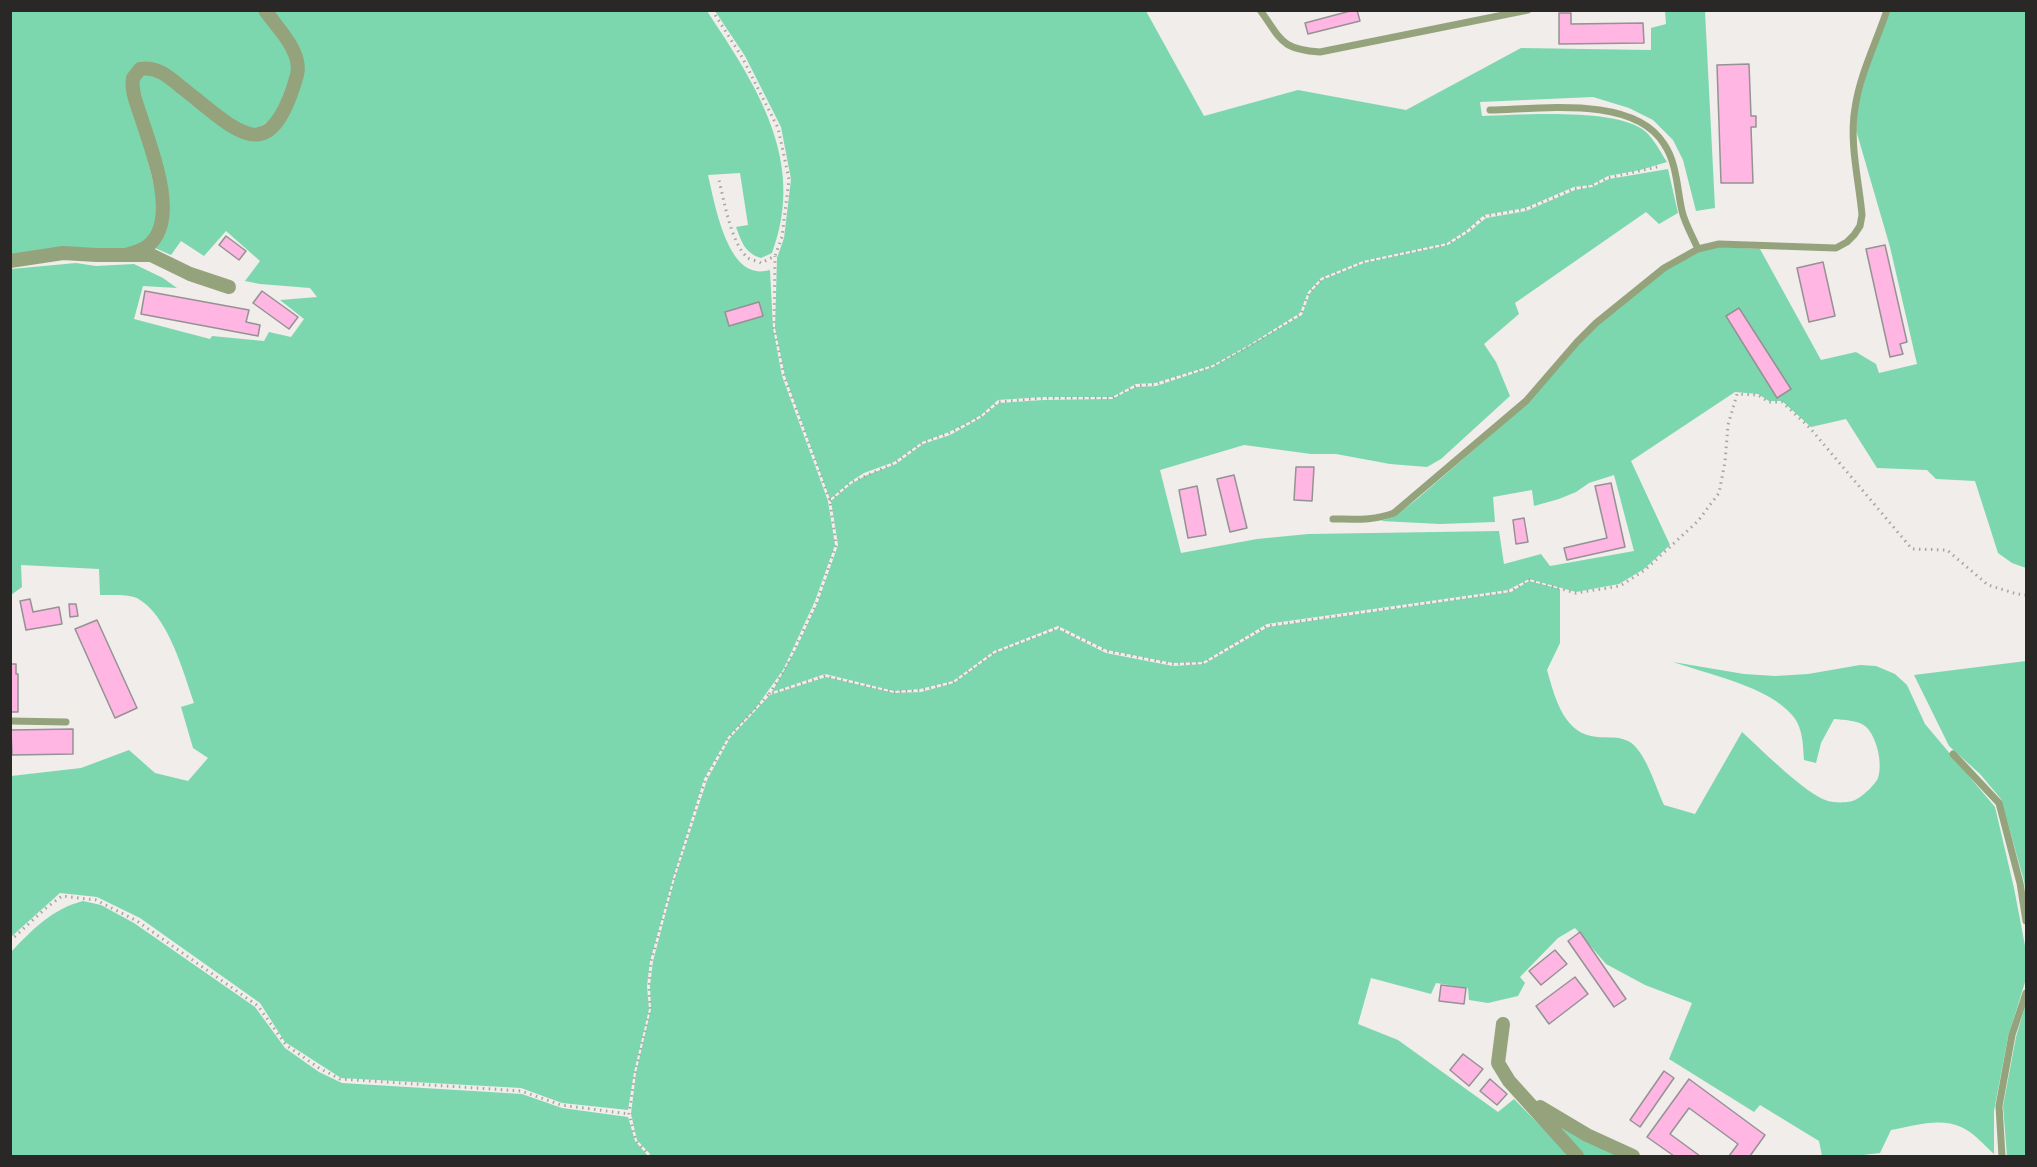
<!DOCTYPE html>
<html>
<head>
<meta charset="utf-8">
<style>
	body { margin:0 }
	#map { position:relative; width:2037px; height:1167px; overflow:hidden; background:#f0edeb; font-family:Literata,serif }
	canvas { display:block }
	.frame { position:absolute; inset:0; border:12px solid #292827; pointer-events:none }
</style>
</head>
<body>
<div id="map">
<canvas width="2037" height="1167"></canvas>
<div class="frame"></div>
</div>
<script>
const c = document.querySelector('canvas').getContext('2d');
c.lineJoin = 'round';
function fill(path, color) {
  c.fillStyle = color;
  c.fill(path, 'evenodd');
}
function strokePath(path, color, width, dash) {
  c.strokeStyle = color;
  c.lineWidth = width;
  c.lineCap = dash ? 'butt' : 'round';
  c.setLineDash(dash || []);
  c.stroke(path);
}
const green = new Path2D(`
	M11,11H259L290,56L292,71L275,116L259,128L241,126L176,76L132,69L145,148L158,203L157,221L147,240L126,250L11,256Z
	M271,11H707C756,85 807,161 772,253L761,258C745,253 742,243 736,227L748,225L740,173L708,175C714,200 725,266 756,271C760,272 766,271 770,270L773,328L782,376L828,501L835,545L815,601L783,670L755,709L728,737L704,779L673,878L650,961L647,986L649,1009L634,1072L628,1110L562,1103L521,1088L341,1078L285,1042L260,1003L140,918L97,897L60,893L11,937V776L81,768L129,750L155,773L188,781L208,758L193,748L181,707L194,703C183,671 168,615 137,598C128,594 111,595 100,595L99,569L21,565L22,587L11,595V269L76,263L96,266L134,264L163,278L177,288L143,286L134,319L210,339L212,336L264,341L269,332L291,337L304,319L280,300L317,297L310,288L260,284L245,281L260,261L226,231L204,256L181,241L171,255L155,248L164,232L137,83L143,74L159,77L236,136L245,139H262L303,73Z
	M715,11H1146L1204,116L1298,90L1406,110L1521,48L1651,50V28L1666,24L1665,11H1705L1715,208L1696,211L1683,160L1673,140L1653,120L1629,108L1593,97L1480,102L1482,116C1520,115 1618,107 1646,132C1654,139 1661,153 1667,162L1640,170L1608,176L1591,185L1574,187L1525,208L1484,215L1467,230L1447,243L1363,261L1321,278L1308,292L1300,313L1249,345L1213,365L1155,383L1136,384L1112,397H1043L998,400L981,415L969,422L949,432L922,442L894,462L864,473L850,482L830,499L785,376L775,328L777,258L784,238L791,179L781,127L745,56Z
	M1889,11H2026V568L2012,563L1998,553L1975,481L1936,479L1927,470L1877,468L1846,419L1811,427L1782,401H1769L1758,394L1735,392L1631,461L1670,545L1644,569L1619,584L1576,592L1529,579L1508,590L1267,624L1203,662L1173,663L1107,650L1058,626L994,651L953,681L920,689L894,691L825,674L772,692L796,649L818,602L838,545L831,501L851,484L865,476L896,464L923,444L950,435L970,424L982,417L999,403L1043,400L1112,399L1136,387L1156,386L1213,367L1302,315L1310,293L1322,280L1364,263L1448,245L1469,232L1486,218L1526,211L1575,190L1592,187L1609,179L1668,169L1678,213L1659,224L1646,212L1515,303L1519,314L1484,344L1496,362L1510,396L1441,459L1427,467L1390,464L1336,454H1311L1244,445L1160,470L1181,553L1257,539L1308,534L1499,531L1504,564L1541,554L1550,566L1634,551L1614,475L1589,483L1576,492L1559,499L1534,506L1532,490L1493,497L1495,522L1440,524L1381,521L1395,516L1417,499L1528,403L1579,343L1598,325L1666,270L1699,252L1719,247L1760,249L1821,360L1856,352L1876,364L1879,373L1917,364L1890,247L1856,130L1857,108L1870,59Z
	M1529,581L1560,589V643L1547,670C1554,694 1562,730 1591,736C1603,739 1616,735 1628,741C1645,749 1656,788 1664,805L1695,814L1742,732C1761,749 1805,794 1828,801C1834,803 1850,803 1855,800C1862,797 1875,785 1878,778C1883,764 1877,736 1865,726C1857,720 1844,720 1834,719L1821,743L1816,763L1804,760C1803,745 1803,727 1792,715C1769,687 1708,674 1673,662L1744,674L1775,676L1808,674L1860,665L1876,666L1895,674L1907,685L1925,724L1995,807L2014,888L2026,951V979L2008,1037L1994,1111V1154C1984,1145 1973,1132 1961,1127C1940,1117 1913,1126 1891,1130L1880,1153L1855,1156H1822L1819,1141L1760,1105L1754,1112L1669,1059L1692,1003L1645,985L1606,964L1575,928L1558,938L1520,977L1525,983L1518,996L1488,1003L1469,1000L1468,988L1436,983L1431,994L1371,978L1358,1024L1398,1040L1498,1112L1514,1099L1570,1156H652L637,1140L631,1114L636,1073L651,1009L650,986L653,961L675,878L707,780L730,738L770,695L826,677L894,693L921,692L954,683L995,653L1058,629L1106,653L1173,666L1204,664L1268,627L1511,592Z
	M2026,661V898L2024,881L2001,799L1980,774L1949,746L1914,675Z
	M83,901L101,905L134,923L255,1007L285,1048L319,1072L342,1083L522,1094L562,1108L628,1117L635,1141L648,1156H11V952C32,930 52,909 83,901Z
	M2026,1003V1156H2007L2003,1106L2016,1037Z
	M1536,1107L1625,1156H1582Z`);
const building = new Path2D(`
	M1354,10H1357L1360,21L1308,34L1305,23Z
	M1559,13H1571V24L1643,23L1644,43L1559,44Z
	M1749,64L1751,116H1756V127H1751L1753,183H1721L1717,65Z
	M226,236L246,251L239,260L219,245Z
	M1885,245L1907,342L1900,344L1903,354L1890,357L1866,249Z
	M1823,262L1835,316L1809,322L1797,268Z
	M145,291L249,310L246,322L260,325L258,336L141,314Z
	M262,291L298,317L289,329L253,303Z
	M759,302L763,316L729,326L725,312Z
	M1739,308L1791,389L1777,398L1726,316Z
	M1296,467H1314L1312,501L1294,500Z
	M1234,475L1247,528L1230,532L1217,479Z
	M1611,483L1625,547L1567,560L1564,548L1607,538L1595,486Z
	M1197,486L1206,535L1188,538L1179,490Z
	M1524,518L1528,542L1516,544L1513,520Z
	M30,599L33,612L59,607L62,624L26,630L20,601Z
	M69,604H76L78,616L70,617Z
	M97,620L137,708L115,718L75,629Z
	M10,664H16V674H18V712H10Z
	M73,729V754L12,755L11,730Z
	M1580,932L1626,999L1614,1007L1568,941Z
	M1555,950L1567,964L1541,985L1529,971Z
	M1575,977L1588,994L1549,1024L1536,1006Z
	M1441,985L1466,988L1464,1004L1439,1001Z
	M1463,1054L1483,1069L1469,1086L1450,1070Z
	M1664,1071L1674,1078L1640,1127L1630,1120Z
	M1490,1079L1507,1094L1497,1105L1480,1091Z
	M1689,1079L1765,1135L1750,1156H1729L1738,1144L1689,1108L1670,1134L1700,1156H1674L1647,1137Z`);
const path = new Path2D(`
	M712,10L742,57L778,128L789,179L782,237L775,256L761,263C758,261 751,260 748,258C731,244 724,200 719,180
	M830,501L850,483L895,463L922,443L949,433L969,423L982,416L998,402L1043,398H1112L1136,386L1156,384L1213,366L1250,346L1301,314L1309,293L1322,279L1364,262L1448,244L1468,231L1485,216L1526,209L1574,189L1591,186L1608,178L1661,166
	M769,694L784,671L817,602L836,545L830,501L784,376L774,328L775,256
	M10,941L46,908L62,896L96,900L137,921L258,1006L286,1045L319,1068L340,1079L521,1091L561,1105L629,1114
	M650,1156L636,1141L629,1114L635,1073L650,1009L649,986L651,961L674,878L705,780L729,737L769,694L825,676L894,692L921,690L954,682L995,652L1058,628L1107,651L1173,664L1203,663L1267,626L1511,591L1529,580L1576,593L1620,586L1645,570L1698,521L1719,493L1725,462L1728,425L1737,394L1758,395L1769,402H1782L1810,428L1912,549L1947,550L1988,585L2017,594L2026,595`);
const lane = new Path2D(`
	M1260,10C1282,40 1280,49 1320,52L1528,10
	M1490,110C1540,109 1634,95 1664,144C1677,163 1677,189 1682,211C1685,224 1693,237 1698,249
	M1333,519C1354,519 1373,521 1394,513L1526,401L1577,342L1596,323L1664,268L1698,249L1719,244L1836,248L1847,242L1854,235L1860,226L1862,215C1859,181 1849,143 1855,108C1860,74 1876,43 1887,10
	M10,721L66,722
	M1953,754L1999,803L2020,883L2026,921
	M2002,1156L1999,1106L2012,1035L2026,993`);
const street = new Path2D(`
	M126,255C135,252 145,250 151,243C179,215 150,146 140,114C136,102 131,90 133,78L140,69C157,66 169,77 181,87C237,130 269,173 297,75C303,52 277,28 265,10
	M10,261L63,253L96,255H151L190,274L229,287
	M1503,1024L1498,1063L1509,1081L1577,1156
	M1540,1107L1587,1135L1633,1156`);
fill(green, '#7dd7ae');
fill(building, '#ffb6e3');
strokePath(building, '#949293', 1.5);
strokePath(path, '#a7a4a3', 3, [1.5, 4.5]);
strokePath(lane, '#95a37c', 7);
strokePath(street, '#95a37c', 14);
</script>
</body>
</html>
